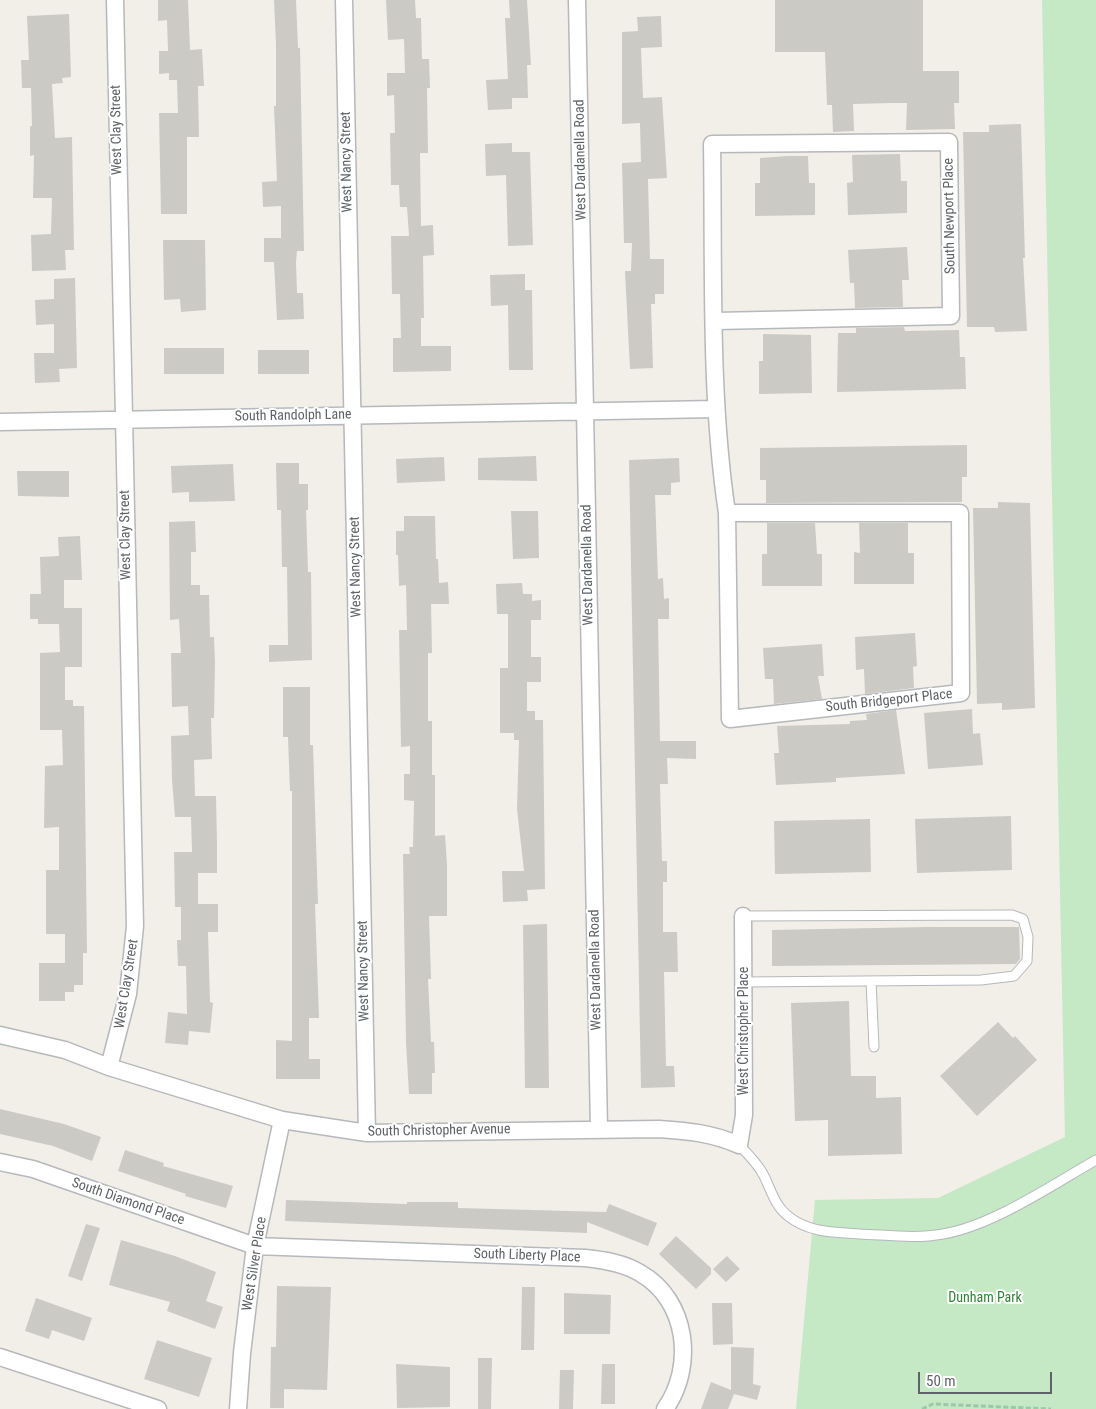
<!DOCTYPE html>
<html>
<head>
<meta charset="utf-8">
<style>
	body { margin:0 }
	#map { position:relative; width:1096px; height:1409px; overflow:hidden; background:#f1efe8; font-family:"Roboto Condensed",sans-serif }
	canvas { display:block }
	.scale { position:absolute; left:918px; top:1372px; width:134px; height:22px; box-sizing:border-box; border:2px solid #5f6368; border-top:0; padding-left:6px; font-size:15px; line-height:18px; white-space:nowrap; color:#5f6368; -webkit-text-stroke:4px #fff; paint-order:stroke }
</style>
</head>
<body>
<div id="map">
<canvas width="1096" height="1409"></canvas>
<div class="scale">50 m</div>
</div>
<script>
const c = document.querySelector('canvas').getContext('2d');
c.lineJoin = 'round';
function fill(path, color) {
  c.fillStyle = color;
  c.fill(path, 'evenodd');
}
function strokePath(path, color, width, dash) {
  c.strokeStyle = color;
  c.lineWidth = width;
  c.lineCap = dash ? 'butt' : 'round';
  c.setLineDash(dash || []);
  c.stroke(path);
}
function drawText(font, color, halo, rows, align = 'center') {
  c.font = font + ' "Roboto Condensed",sans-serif';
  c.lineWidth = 4;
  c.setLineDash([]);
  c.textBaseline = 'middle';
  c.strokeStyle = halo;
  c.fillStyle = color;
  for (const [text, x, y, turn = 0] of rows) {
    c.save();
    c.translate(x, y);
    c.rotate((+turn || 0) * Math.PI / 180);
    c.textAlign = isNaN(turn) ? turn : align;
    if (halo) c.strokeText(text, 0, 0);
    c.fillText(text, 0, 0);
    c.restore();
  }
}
const green = new Path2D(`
	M1042,0H1096V1409H796L815,1200L938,1198L1065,1137Z`);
const building = new Path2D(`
	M158,0H188L190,50L202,49L204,86H198L199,137H187V214H161L159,113H178L177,80H169V73L159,74V51H168L167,20L158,21Z
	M274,0H296L298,48H300L304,251H297L296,262L297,293H303L304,319L277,320L274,262H264V238H281V206L263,207L262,182L277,181L274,106H276V44Z
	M386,0H415L416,18H421L422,59H429L430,88H427L428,153H420L421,226L433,225L434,255L423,256L424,318H421V346H451V371L393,372V338H401L400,294H392L391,236H409L407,207H400L399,185H391L390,133H395L394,95L387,96V73H405L404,39L388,40Z
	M509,0H527L531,65H527L528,98H512V109L488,110L486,80L508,79L505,18H510Z
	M775,0H923V71H959V103H954L955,129L906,130L907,103H892L853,104L854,131L833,132L832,105H827L825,52H775Z
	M69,14L71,77L62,78L63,83L52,84L55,138L72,137L74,250H65L66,270L32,271L31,235L51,234L52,198H33L34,155L30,156V126H32L31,88H22L21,60H29L27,16Z
	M661,16L662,47L641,48L643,98L662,97L667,178L648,179L650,259H664V294H655V304H651L653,368L630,369L625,271H631L632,243H624L622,163L641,162L640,123L622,124V32L638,31L637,17Z
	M1021,124L1025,258H1023L1027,331L995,332L994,327H967L963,132H989V125Z
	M512,143V152H530L533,245L508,246L506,175L486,176L485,144Z
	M900,154L901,181H907V213L848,215L847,183L853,182L852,155Z
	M788,156H808L809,183H815V215L755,216V183H760V158Z
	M163,240H205L206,310L181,312L180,299L164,300Z
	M907,247L909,280H902L903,307L855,308L854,283H850L848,250Z
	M525,274V290H532L533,370H509L508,305L491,306L490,275Z
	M75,278L77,368L59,369L60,382L35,383L34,353H54V324L36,325L35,300L54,299V279Z
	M904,327L905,331L959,330L960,357H965L966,389L837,392L838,333H856V328Z
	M763,334L811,335L812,393L759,394V361H763Z
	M164,348H224V374H164Z
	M258,350H309V374H258Z
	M967,445V477H962V502L766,503V480H760V448Z
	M536,456L537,481L478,480V458Z
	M444,457L445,481L397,483L396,459Z
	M679,458L680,482L671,483V495H655L658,579L663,578L664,599L669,598V619H658L660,741H696V759L667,758L668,784H660L662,861H667V882H663V932H677L678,972H664L666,1066H674L675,1087L641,1088L629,460Z
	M276,463H299V484H308V510H306L308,572H311L312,660L269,662V645H288L287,567H282L281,510H277Z
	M233,464L235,501L189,502V492L172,493L171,466Z
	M17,471H69V497L18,496Z
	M998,502L1030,503L1035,708L1002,710V703L977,704L973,508H998Z
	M511,511H538L539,558L513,559Z
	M404,516H435L436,559H438L439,583L448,582L449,604H431L432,653H428V721H432V775H435V836L445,835L447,865V916H429L431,979H428L431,1042H434L435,1073H432V1094H409L406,1043L403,854H410L409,847H413L414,801L404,800V774H410V746L401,747L399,630H407L406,585L399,586L398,555H396V531H404Z
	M195,521L196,552H191V585H200V595H209L210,637H214L215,663L214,718H211L212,759L194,760L195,796H216L217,843V873H198V904H218V932H208L210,1002L213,1003L210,1033L189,1031L188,1045L165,1043L168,1012L187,1014L186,966H178L177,940H181V907H175L174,852H192L191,817H175L172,780L171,736L189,735L188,706L172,707L171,653H181L179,619L170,620L169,522Z
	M767,523H815L817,554H822V586H762V554H767Z
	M859,523H908V553H914V584H854V552L860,553Z
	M80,536L82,580H64V608H82V667H65V700H73V706H84L87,953H83V985H74V992H65V1001H39V963H65V934H46V870H59V827L44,828L45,766L63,765L62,730H40V653L60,652L59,624H38V619H30V594H41L40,557L59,556L58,537Z
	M522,583L523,594H532V601L541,600V620H531V657H541V682H527V711H535V720H543L545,889L527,890L528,901L503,902L502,871H524L517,809L519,740H514V733H500V668H508V614H497L496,584Z
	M915,633L917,666L913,667L914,688L865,694L864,669L856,670L855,637Z
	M822,644L824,676H818L822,699L774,704L773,679H765L763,648Z
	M283,687H310V745H313L318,904H315L319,1018H309V1059H320V1079H276V1040L292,1041V791H290L288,737H283Z
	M972,709L973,734L980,733L983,765L928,769L924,713Z
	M896,710L905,774L836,778V782L776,785L774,753H779L777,726L850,724V721L867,720L866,714Z
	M1011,816L1012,870L917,873L915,819Z
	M870,819L871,872L775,874L774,821Z
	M547,924L549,1088H525L523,925Z
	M928,927H1019L1020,959L1016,964L772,966V930Z
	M849,1001L851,1076H876V1098L901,1097L902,1154L828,1156V1120L795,1121L791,1003Z
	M998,1022L1013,1038L1015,1036L1037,1060L977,1116L940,1076Z
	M0,1109L64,1124L101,1137L92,1161L53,1146L0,1134Z
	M125,1150L164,1163L163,1166L233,1186L226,1208L185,1196L186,1194L118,1171Z
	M286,1200L407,1204V1202H458V1208L606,1212L609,1204L657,1223L648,1246L587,1222V1233L285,1221Z
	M86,1224L100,1228L82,1281L68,1276Z
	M676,1236L711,1268V1274L696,1289L659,1254Z
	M121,1240L175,1256L216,1272L206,1301L223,1307L215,1329L167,1311L170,1302L109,1285Z
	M727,1256L740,1269L726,1282L713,1269Z
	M277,1286L331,1287L327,1390L284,1389V1408H270L271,1347H276Z
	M522,1287H535L534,1350H521Z
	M564,1293L611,1295L610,1334H564Z
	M36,1298L92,1318L84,1341L52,1330L49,1339L25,1331Z
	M712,1303H732L733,1344L713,1345Z
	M157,1340L212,1358L199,1397L144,1379Z
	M731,1347L754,1348L753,1384L761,1386L757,1400L734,1394L728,1409H701L711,1382L731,1390Z
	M478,1358H492L491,1409H478Z
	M396,1364L450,1367V1407L397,1408Z
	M602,1364H615V1404H601Z
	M560,1370H574L573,1409H559Z`);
const path = new Path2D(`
	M922,1409L933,1404L1051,1409`);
const lane = new Path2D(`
	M743,916L1012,915L1023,919L1028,937L1027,961L1014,976L981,980L743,982
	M871,981L874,1047
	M739,1145C748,1154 757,1163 763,1174C771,1189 774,1205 788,1216C809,1233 834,1232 860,1234C887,1235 916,1239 943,1234C992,1226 1052,1185 1096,1160`);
const street = new Path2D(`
	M344,0L367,1133
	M577,0L599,1129
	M715,321L951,316L949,142L712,144C714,267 709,392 727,513
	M0,422L716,409
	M727,513H960L961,693L730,719Z
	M0,1035L65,1050L109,1067L282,1120L367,1133L659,1129C688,1131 712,1133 739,1145L744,1115L743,916
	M109,1067L128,994L135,926L115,0
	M0,1162L33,1169L255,1246L585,1258C604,1260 624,1263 640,1273C688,1300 695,1367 665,1409
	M0,1357L158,1409
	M238,1409L242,1353L255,1246L282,1120`);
const streetNames = [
	["West Clay Street",117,130,-91],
	["West Dardanella Road",581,160,-91],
	["West Nancy Street",347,162,-91],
	["South Newport Place",950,216,-91],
	["South Randolph Lane",293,416,-1],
	["West Clay Street",126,535,-91],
	["West Dardanella Road",588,565,-91],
	["West Nancy Street",356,567,-91],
	["South Bridgeport Place",889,701,-6],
	["West Dardanella Road",596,970,-91],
	["West Nancy Street",364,971,-91],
	["West Clay Street",127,984,-81],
	["West Christopher Place",744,1031,-90],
	["South Christopher Avenue",439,1131,-1],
	["South Diamond Place",128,1202,19],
	["South Liberty Place",527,1256,2],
	["West Silver Place",255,1264,-81]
];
const parkNames = [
	["Dunham Park",985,1298]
];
fill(green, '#c5e8c5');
fill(building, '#cccac5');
strokePath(lane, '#b5b8bc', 11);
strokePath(street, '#b5b8bc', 19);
strokePath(path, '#9cc7a9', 3, [5, 2.5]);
strokePath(lane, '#fff', 9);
strokePath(street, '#fff', 16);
drawText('14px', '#5f6368', '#fff', streetNames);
drawText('14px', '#348238', '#fff', parkNames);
</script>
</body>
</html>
